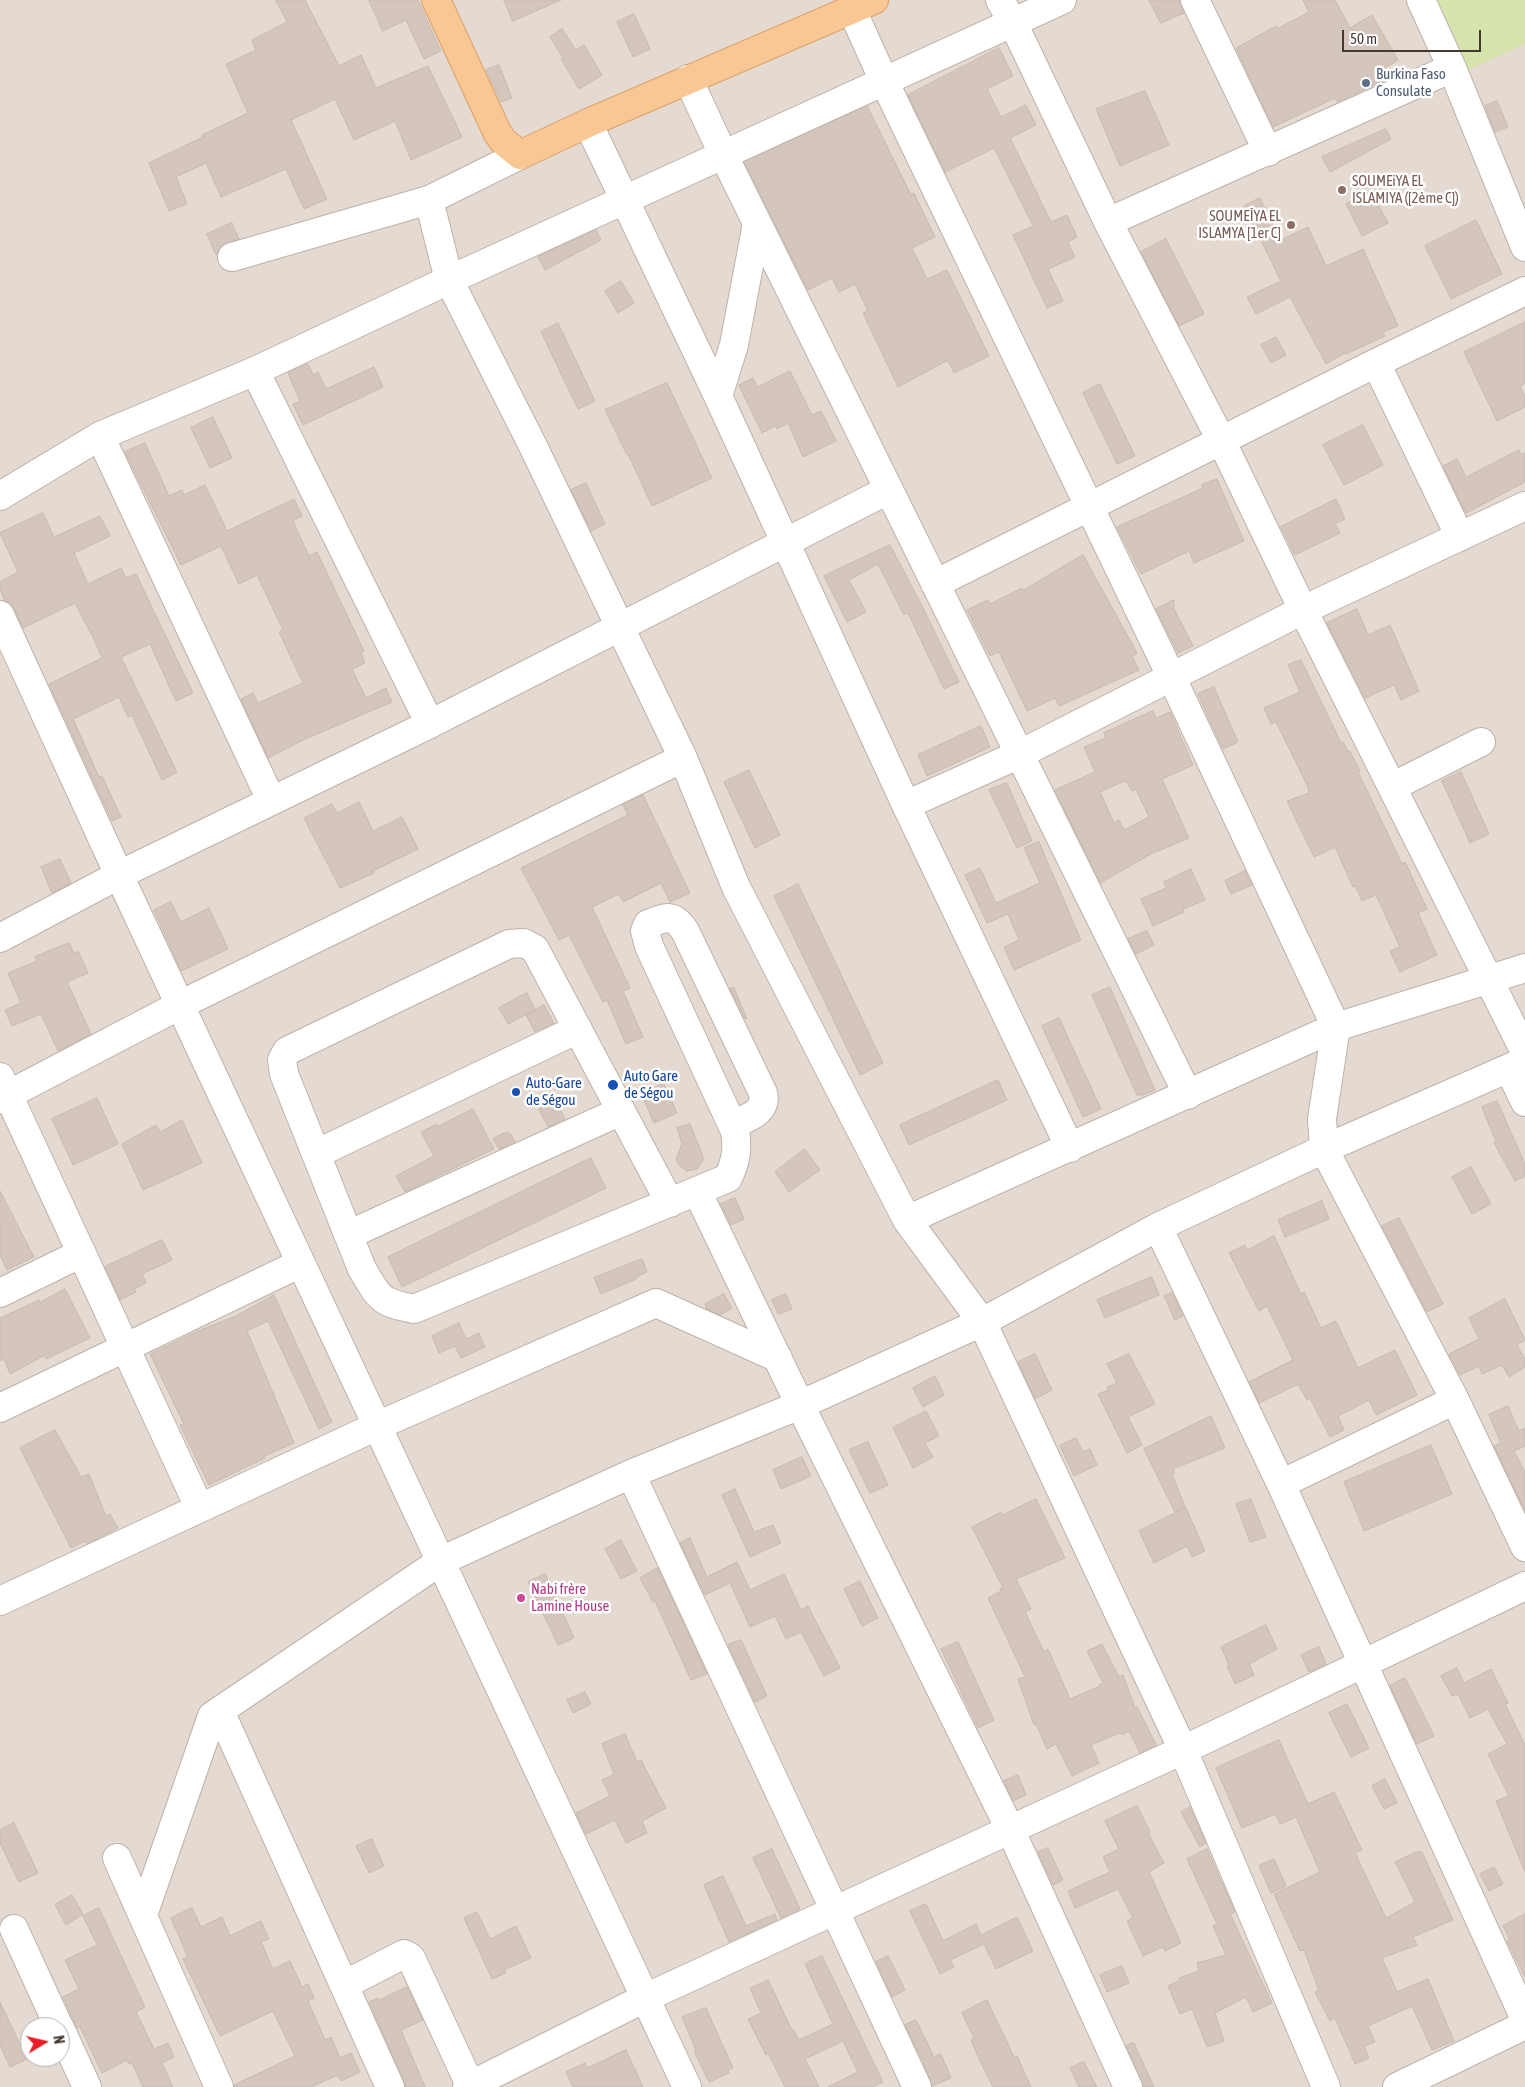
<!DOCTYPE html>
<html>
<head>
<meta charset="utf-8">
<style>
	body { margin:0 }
	#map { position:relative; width:1525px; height:2087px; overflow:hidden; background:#f0e9e3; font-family:"Asap Condensed",sans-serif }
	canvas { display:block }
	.north { position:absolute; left:20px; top:2017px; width:50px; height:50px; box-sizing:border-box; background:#fff; border:1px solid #b3b0ad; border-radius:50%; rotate:81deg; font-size:14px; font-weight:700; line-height:20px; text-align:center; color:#423933 }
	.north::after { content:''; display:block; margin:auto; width:18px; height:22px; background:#ee1c27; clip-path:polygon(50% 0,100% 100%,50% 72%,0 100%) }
	.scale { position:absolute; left:1342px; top:30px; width:139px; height:22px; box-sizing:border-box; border:2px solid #423933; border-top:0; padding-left:6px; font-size:15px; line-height:18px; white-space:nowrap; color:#423933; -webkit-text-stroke:4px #fff; paint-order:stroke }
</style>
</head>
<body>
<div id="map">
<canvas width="1525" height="2087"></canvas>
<div class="north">N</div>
<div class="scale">50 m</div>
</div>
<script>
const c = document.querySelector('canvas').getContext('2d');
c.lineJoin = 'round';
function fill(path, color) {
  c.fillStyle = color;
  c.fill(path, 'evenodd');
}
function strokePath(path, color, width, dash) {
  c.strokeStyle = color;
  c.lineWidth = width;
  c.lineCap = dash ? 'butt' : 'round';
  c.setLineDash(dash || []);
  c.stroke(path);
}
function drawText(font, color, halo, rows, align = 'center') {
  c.font = font + ' "Asap Condensed",sans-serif';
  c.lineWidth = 5;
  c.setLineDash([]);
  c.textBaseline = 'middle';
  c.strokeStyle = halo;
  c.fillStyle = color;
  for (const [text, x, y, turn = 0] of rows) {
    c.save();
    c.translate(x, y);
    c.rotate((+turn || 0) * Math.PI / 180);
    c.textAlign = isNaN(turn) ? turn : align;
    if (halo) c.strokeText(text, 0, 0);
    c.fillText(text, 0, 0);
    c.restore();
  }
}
const residential = new Path2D(`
	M0,0H1525V2087H0ZM30,2027H60V2057H30Z`);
const green = new Path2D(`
	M1434,0H1525V44L1466,71Z`);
const building = new Path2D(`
	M276,0H305L339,66L361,55L376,88L428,66L462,137L411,160L395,121L354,140L335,99L291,120L327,199L304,209L286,169L221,197L206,163L176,177L187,204L169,211L149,163L203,137L202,135L248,113L226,64L256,50L252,40L287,22Z
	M369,0H418L441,51L424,59L406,20L383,31Z
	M504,0H561L513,21Z
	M1149,0H1180L1184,13L1161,23Z
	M1303,0H1335L1350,28L1372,15L1398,60L1385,68L1389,78L1337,102L1335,98L1273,127L1236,48L1276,26L1277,29L1309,12Z
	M634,14L650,49L633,57L617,22Z
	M562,29L576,50L584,45L602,75L579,89L561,59L563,58L550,37Z
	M999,48L1013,76L987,89L1001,117L1026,105L1036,125L1010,138L1051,222L1067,215L1077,237L1068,242L1075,257L1048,269L1063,301L1047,308L1013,235L1033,226L994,148L945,172L908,95Z
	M499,65L512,98L501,102L486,70Z
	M1145,91L1169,145L1120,166L1096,109Z
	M1497,101L1508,127L1495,132L1485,106Z
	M867,106L911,195L914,193L935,237L912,248L927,279L947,270L989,356L954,373L949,362L946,361L898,387L863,313L868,311L855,284L839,292L832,278L808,290L744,162Z
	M1386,129L1391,139L1330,172L1322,157Z
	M1371,191L1388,223L1362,236L1346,204Z
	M1260,198L1281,240L1308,227L1326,266L1363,249L1398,326L1383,332L1385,336L1346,354L1345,353L1326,364L1290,297L1256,314L1247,297L1281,281L1244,206Z
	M1476,220L1502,274L1451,299L1425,246Z
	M232,223L239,239L221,246L216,255L207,234Z
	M596,230L601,240L545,270L538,257Z
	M1166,239L1204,314L1179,326L1141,252Z
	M621,281L634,303L618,313L605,291Z
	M1525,322V383L1520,386L1525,396V407L1497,421L1464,352Z
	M558,323L595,401L578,409L541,332Z
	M1276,337L1286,355L1271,363L1261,345Z
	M308,364L313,375L318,372L326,389L374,367L383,387L303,425L293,404L300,401L288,373Z
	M790,371L812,415L821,411L836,441L803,457L788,423L777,429L775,426L762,433L739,385L753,378L757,387Z
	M667,383L712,478L652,506L628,454L627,455L605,410Z
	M1100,384L1135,456L1117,464L1083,393Z
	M213,417L232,458L210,468L191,428Z
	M1363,425L1383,465L1344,485L1323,445Z
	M145,443L169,496L182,490L184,495L205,485L227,531L294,499L302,516L293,521L309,556L317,552L364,651L361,653L365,663L352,669L366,698L386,688L392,702L303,740L268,758L241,699L253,693L258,703L303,683L279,632L283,630L257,575L239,584L221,546L181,565L125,452Z
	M1519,450L1521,455L1525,453V482L1466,513L1443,466L1457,459L1466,477Z
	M1217,479L1244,541L1194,563L1189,551L1141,574L1117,527L1203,488L1202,485Z
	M586,483L605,524L591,531L571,490Z
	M1336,499L1345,519L1335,524L1340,533L1295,555L1281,527Z
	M43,513L54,537L100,516L110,536L74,553L88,584L121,568L126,578L136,574L193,693L176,701L150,644L121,657L177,772L162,780L132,715L128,717L119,697L73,719L99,777L102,776L121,817L112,821L49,684L102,658L93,637L75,603L23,628L14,608L5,601L0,589V582L18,572L0,533Z
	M890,545L923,608L959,682L944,689L908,613L904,615L878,564L849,580L866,612L847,622L824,576Z
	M1083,555L1137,653L1132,656L1139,670L1059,706L1055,698L1027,711L999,652L990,656L967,610L988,600L990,604L1022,588L1023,590Z
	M1174,600V609L1193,646L1178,653L1156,609Z
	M1357,609L1368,635L1390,625L1419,691L1401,700L1394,685L1365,698L1327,623Z
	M1301,660L1341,743L1343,742L1348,752L1350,751L1360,771L1358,772L1385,828L1402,864L1405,862L1427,909L1418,913L1437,955L1400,972L1390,951L1400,947L1376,895L1362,901L1355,886L1353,887L1335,847L1314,857L1287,801L1309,793L1308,787L1276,722L1271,724L1264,708L1300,692L1288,665Z
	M1214,687L1238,742L1223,749L1198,694Z
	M1153,711L1156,718L1170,712L1193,765L1162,779L1189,838L1151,854L1100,883L1055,790L1095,772L1084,747L1106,738L1104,733ZM1126,781L1132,791L1136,789L1149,817L1124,830L1119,820L1114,823L1100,792Z
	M981,726L990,747L927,776L918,755Z
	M749,770L780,835L755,848L724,782Z
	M1461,772L1489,834L1470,843L1442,781Z
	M1007,783L1032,841L1017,848L989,790Z
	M643,795L690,893L670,902L661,883L623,902L619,894L592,907L630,988L623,991L643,1037L626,1044L607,1000L603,1002L569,935L559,940L521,868L628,815L623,805Z
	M359,802L373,831L402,817L418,849L373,871L374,873L340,888L304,818L332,804L337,813Z
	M1039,842L1081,940L1014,970L1004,947L1019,940L1008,914L987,923L965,875L980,868L996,903L1040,883L1024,848Z
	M60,859L71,883L52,893L41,867Z
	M1191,869L1205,900L1183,909L1184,912L1153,926L1141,899L1166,888L1164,882Z
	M1245,871L1252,885L1231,894L1225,881Z
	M798,884L883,1063L860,1075L774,896Z
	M171,902L181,922L209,908L228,949L181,971L154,910Z
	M1147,931L1154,945L1136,954L1128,939Z
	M69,943L74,953L78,951L88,973L67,982L91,1034L58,1051L41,1014L12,1026L5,1010L21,1003L8,973L37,961L35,957Z
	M1110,987L1155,1090L1143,1095H1137L1092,995Z
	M734,988L747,1019H745L730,989Z
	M527,993L535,1010L508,1024L499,1008Z
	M544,1005L554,1023L535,1032L526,1015Z
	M1059,1018L1101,1109L1083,1117L1042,1026Z
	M998,1080L1007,1100L909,1145L900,1125Z
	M664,1084L677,1113L654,1123L641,1093Z
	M97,1098L118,1144L73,1165L52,1119Z
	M555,1101L565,1119L548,1127L539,1109Z
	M1497,1101L1525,1164V1176L1515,1181L1494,1143L1496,1142L1482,1107Z
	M473,1109L494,1149L405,1192L396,1176L434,1156L421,1132L437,1124L438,1126Z
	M182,1120L202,1163L143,1190L122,1144L156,1125L160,1132Z
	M690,1124L703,1156V1161L697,1169L687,1171L678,1164L676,1159L682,1144L677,1128Z
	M504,1133H510L515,1142L499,1149L493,1139Z
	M805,1149L820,1170L789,1192L775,1172Z
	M591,1158L606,1188L402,1287L388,1257Z
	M1471,1167L1491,1204L1472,1214L1452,1177Z
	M0,1191L34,1257L7,1270L0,1255Z
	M735,1198L744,1219L731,1225L721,1204Z
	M1322,1201L1329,1219L1285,1237L1278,1220Z
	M1399,1218L1443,1304L1427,1312L1382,1226Z
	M1274,1236L1301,1294L1304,1292L1321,1328L1336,1321L1358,1368L1395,1350L1417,1395L1376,1415L1369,1400L1338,1416L1344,1430L1330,1437L1310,1398L1307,1400L1298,1384L1259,1403L1249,1382L1293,1360L1267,1306L1259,1311L1229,1253L1245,1245L1247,1250Z
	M162,1240L172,1260L142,1274L146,1283L134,1289L136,1292L120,1300L105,1267Z
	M642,1259L647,1272L636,1277V1279L601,1294L594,1278Z
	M1152,1277L1159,1295L1105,1318L1097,1300Z
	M65,1289L90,1338L46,1359L45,1355L10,1374L4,1359L0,1361V1318L39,1300L40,1302Z
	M1172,1293L1183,1316L1175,1320L1164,1296Z
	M724,1294L732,1308L720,1315L707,1309L705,1304Z
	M786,1294L792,1309L778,1314L772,1300Z
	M274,1295L332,1422L319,1429L268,1321L247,1331L294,1443L264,1456L265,1458L209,1485L180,1425L184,1424L150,1354L198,1331L236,1316Z
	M1505,1299L1525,1340L1517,1345L1525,1359V1367L1509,1377L1502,1365L1482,1374L1479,1366L1460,1375L1449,1354L1479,1339L1469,1318Z
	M459,1323L466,1339L479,1333L485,1347L461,1358L455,1346L439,1353L432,1336Z
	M1035,1354L1052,1390L1035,1399L1018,1362Z
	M1129,1354L1155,1404L1128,1417L1142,1445L1127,1453L1098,1394L1108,1390L1107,1387L1117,1383L1107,1364Z
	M935,1376L944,1395L923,1407L913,1388Z
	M1508,1406L1519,1431L1525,1428V1446L1514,1451L1525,1472V1511L1494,1446L1501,1443L1489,1415Z
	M926,1411L939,1436L925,1443L933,1457L913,1468L893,1428Z
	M1211,1416L1225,1448L1173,1469L1175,1473L1172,1474L1185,1507L1175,1512L1144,1449Z
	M55,1430L81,1477L89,1474L106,1516L110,1514L118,1528L87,1544L85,1541L71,1548L20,1448Z
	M1076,1438L1083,1452L1090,1449L1097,1465L1074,1476L1060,1446Z
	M868,1442L888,1485L870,1493L849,1450Z
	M1431,1445L1452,1494L1364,1531L1344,1482Z
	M802,1457L811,1476L781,1489L773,1470Z
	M735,1489L754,1532L773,1525L781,1543L750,1557L722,1495Z
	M1036,1499L1065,1558L1016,1579L1031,1609L1025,1612L1044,1652L1048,1649L1070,1699L1100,1686L1099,1685L1103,1683L1087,1651L1102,1644L1119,1677L1123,1675L1135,1708L1137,1707L1156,1745L1140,1753L1129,1731L1122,1735L1120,1733L1091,1745L1099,1763L1072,1776L1056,1744L1047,1749L1036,1724L1034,1725L1018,1679L1025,1677L988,1598L1001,1591L1000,1589L1003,1588L972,1527L1001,1512L1002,1515Z
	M1251,1499L1266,1537L1250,1542L1236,1504Z
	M1186,1508L1205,1551L1192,1557L1187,1546L1154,1563L1139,1531Z
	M690,1538L707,1577L737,1562L750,1590L784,1574L801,1610L808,1606L840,1668L824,1676L801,1632L786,1639L775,1616L750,1627L730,1583L705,1595L680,1543Z
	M621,1540L637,1571L621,1579L605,1549Z
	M658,1568L707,1674L691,1680L655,1601L653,1602L640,1578Z
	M545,1574L574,1638L558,1645L528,1582Z
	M860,1581L878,1618L862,1626L844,1589Z
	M1266,1625L1277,1649L1249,1664L1254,1675L1235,1684L1227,1666L1229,1665L1221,1647Z
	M741,1640L767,1696L755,1702L728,1645Z
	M958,1642L994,1720L978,1728L941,1649Z
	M1319,1647L1326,1664L1309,1672L1301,1655Z
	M1457,1668L1464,1683L1491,1669L1508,1703L1505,1704L1525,1745V1872L1496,1801L1509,1796L1488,1754L1507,1744L1488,1709L1470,1718L1458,1694L1452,1696L1441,1676Z
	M1405,1678L1434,1736L1417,1744L1390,1686Z
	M585,1692L591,1704L573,1713L567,1700Z
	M1347,1704L1369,1748L1351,1757L1329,1713Z
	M625,1734L637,1762L641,1760L666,1808L642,1821L647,1833L626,1843L615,1820L586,1834L576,1813L610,1796L602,1780L614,1774L602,1744Z
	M1279,1740L1308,1804L1334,1792L1362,1850L1355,1853L1386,1918L1415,1902L1395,1862L1416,1852H1422L1453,1920L1413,1937L1417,1945L1382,1958L1397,1992L1428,1979L1454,2041L1432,2050L1412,2006L1368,2026L1375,2042L1364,2046L1369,2058L1355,2064L1335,2018L1330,2021L1315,1992L1319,1990L1304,1950L1300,1951L1274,1894L1320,1872L1296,1817L1280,1824L1275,1814L1242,1828L1216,1768Z
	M1018,1775L1026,1795L1013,1801L1004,1781Z
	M1385,1779L1397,1803L1384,1809L1372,1786Z
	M1137,1806L1150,1832L1148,1833L1164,1863L1149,1872L1181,1943L1165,1951L1163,1947L1143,1956L1127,1921L1133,1918L1118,1889L1075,1908L1068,1891L1110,1872L1103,1857L1119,1849L1105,1821Z
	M1190,1807L1206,1843L1200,1847L1181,1812Z
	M14,1823L38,1873L19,1882L0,1843V1830Z
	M372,1839L384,1866L369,1873L356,1846Z
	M1048,1848L1063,1880L1053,1885L1038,1852Z
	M772,1849L800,1909L781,1918L753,1858Z
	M1207,1849L1235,1912L1230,1914L1272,2003L1253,2012L1246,1997L1215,2013L1224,2041L1207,2047L1192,2009L1180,2014L1168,1986L1179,1981V1978L1199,1971L1197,1963L1226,1955L1213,1926L1217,1924L1187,1859Z
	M1274,1859L1286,1886L1271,1893L1259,1866Z
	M1494,1867L1503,1884L1489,1891L1480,1874Z
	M723,1876L746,1926L775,1914L777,1920L729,1942L704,1885Z
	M72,1895L83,1914L66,1925L55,1905Z
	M926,1904L943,1941L976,1924L981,1935L1017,1917L1033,1951L996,1969L984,1944L950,1960L954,1967L940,1974L910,1911Z
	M99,1908L145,2007L136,2012L154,2049L168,2043L174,2057L162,2063L173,2087H143L132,2063L129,2064L127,2060L102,2073L80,2027L77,2028L63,1997L79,1989L65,1960L97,1945L83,1916Z
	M192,1908L201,1927L222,1917L230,1936L261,1921L269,1939L261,1942L273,1969L290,1961L302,1987L308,1984L314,1998L308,2001L325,2040L331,2037L340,2058L351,2053L360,2072L341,2081L338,2075L311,2087H234V2085L295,2056L273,2011L220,2036L183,1959L188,1957L171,1918Z
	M477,1912L490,1939L516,1926L531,1958L504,1970L506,1973L492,1979L464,1918Z
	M1525,1914V1977L1507,1941L1510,1939L1503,1926Z
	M822,1956L883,2082L872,2087H828L858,2072L843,2041L805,2059L819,2087H785L768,2053L766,2055L748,2019L761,2013L750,1988L768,1980L792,2030L793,2029L799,2040L833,2024L805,1964Z
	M888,1956L905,1990L892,1997L876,1962Z
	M1122,1966L1129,1983L1107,1992L1100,1975Z
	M407,1987L423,2020L401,2030L425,2087H405L404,2081L369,2002L378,1998L379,2000Z
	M987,2000L1014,2057L1017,2056L1031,2087H993L982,2065L971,2040L974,2038L962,2013Z
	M0,2002L27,2059L10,2067L0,2045Z
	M706,2008L733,2068L728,2070L729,2073L709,2082L694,2051L696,2050L682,2017Z
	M916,2020L933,2055L922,2060L905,2025Z
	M1134,2043L1154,2087H1143L1126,2046Z
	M626,2050L643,2087H573L566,2072L585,2063L587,2068Z
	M941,2054L951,2078L932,2086L923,2062Z
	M1084,2062L1097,2087H1079L1070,2068Z`);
const minor = new Path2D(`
	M1000,0L1013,23L1108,222L1221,440L1303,610L1525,1052
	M1195,0L1268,152
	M1421,0L1452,68L1525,247
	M852,10L884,81L1171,676L1336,1027L1322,1119L1324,1149L1455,1400L1525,1547
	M688,79L723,154L1188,1095
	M588,123L718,396L906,805L1070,1148
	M429,200L449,280L533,446L683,758L736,887L907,1220L982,1322L1183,1750L1326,2087
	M1108,222L1452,68
	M232,257L429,200L520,155
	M1376,363L1460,537
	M255,371L430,724
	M718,396L734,345L757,223
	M100,436L271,800
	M0,496L100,436L255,371L449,280L1062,0
	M935,584L1376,363L1525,291
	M0,615L119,875L687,2087
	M1392,787L1481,742
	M906,805L1020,754L1303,610L1525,506
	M0,938L119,875L430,724L888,490
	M1509,1069L1525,1102
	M0,1077L199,1507
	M0,1099L180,1005L683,758
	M316,1154L578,1029
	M697,1191L800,1405L1010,1829L1128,2087
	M670,1203L535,949L524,943L509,944L287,1051L282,1060L284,1074L362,1269C380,1299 379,1302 414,1309L728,1178C736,1161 738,1149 735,1131L649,946L645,931L648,924C666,917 673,913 685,931L763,1093C768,1112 747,1118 732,1125
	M907,1220L1336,1027L1525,968
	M1158,1227L1281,1484L1525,2019
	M348,1235L621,1111
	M0,1293L82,1253
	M0,1408L301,1263
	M631,1474L917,2087
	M1281,1484L1455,1400
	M0,1601L377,1426L656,1303L778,1358
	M220,1711L390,2087
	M117,1858L219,2087
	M143,1915L212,1716L441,1561L631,1474L800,1405L982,1322L1158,1227L1324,1149L1525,1061
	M14,1929L59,2027
	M344,1985L404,1954L411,1958L471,2087
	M60,2028L87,2087
	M467,2087L645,1998L1183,1750L1525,1586
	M1397,2087L1525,2025`);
const major = new Path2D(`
	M436,0L497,132L503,141L520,155L588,123L874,0`);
const markers = [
	[1366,83,5,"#5c6f8a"],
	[1342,190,5,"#8d6e63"],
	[1291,225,5,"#8d6e63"],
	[613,1085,6,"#1a4fb4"],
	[516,1092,5,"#1a4fb4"],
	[521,1598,5,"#d1479c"]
];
const serviceNames = [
	["Burkina Faso",1376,74],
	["Consulate",1376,91]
];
const educationNames = [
	["SOUMEiYA EL",1352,181],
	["ISLAMIYA ([2ème C])",1352,198],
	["SOUMEÎYA EL",1281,216,"right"],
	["ISLAMYA [1er C]",1281,233,"right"]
];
const transitNames = [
	["Auto Gare",624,1076],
	["de Ségou",624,1093],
	["Auto-Gare",526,1083],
	["de Ségou",526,1100]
];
const hotelNames = [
	["Nabi frère",531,1589],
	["Lamine House",531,1606]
];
fill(residential, '#e4dad1');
fill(green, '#d6e3ad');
fill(building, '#d4c6bc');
strokePath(building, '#cbb9ad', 1);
strokePath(minor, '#beb2a9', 30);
strokePath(major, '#dca065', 30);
strokePath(minor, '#fff', 28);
strokePath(major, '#f8c794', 28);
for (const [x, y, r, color] of markers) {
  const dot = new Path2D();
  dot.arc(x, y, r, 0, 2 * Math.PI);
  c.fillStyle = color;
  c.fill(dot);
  strokePath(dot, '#fff', 2);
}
drawText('15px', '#4e5e75', '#fff', serviceNames, 'left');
drawText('15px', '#785e54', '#fff', educationNames, 'left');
drawText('15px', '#164399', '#fff', transitNames, 'left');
drawText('15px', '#b23c85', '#fff', hotelNames, 'left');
</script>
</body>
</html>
